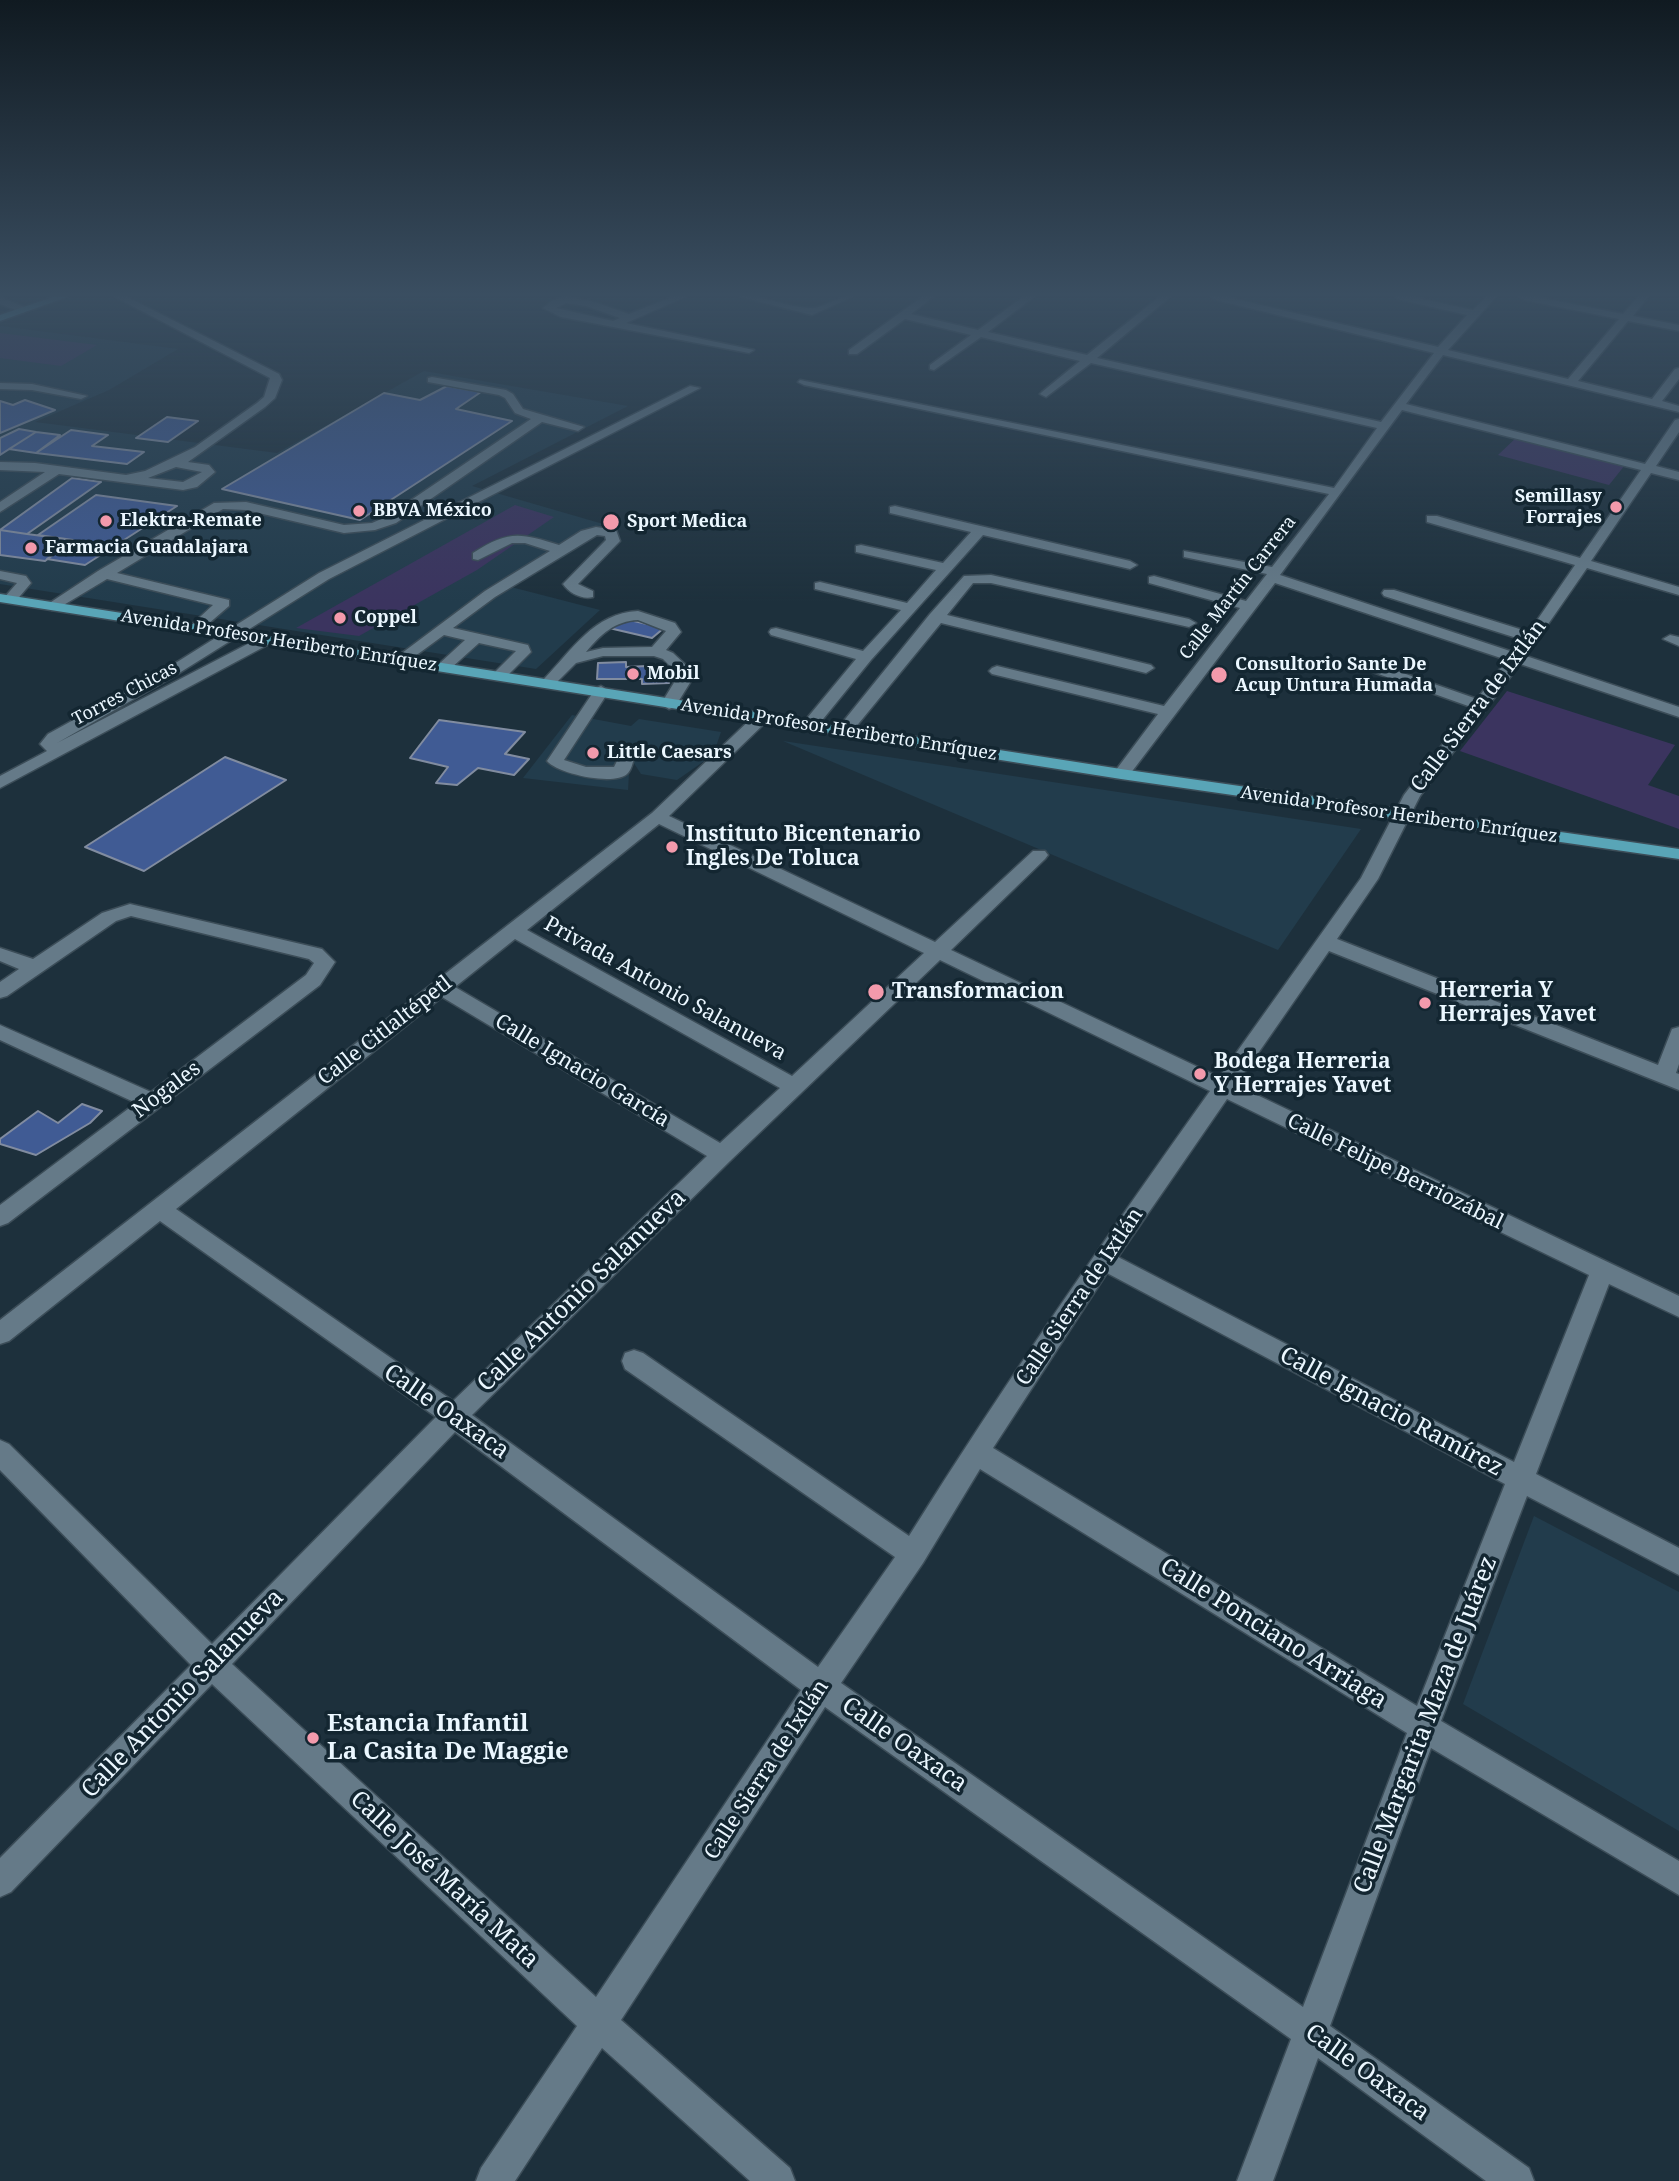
<!DOCTYPE html>
<html>
<head>
<meta charset="utf-8">
<style>
	body { margin:0 }
	canvas { display:block; background:#1d303c }
</style>
</head>
<body>
<canvas width="1679" height="2181"></canvas>
<script>
const c = document.querySelector('canvas').getContext('2d');
c.lineJoin = 'round';
function fill(path, color) {
  c.fillStyle = color;
  c.fill(path, 'evenodd');
}
function strokePath(path, color, width, dash) {
  c.strokeStyle = color;
  c.lineWidth = width;
  c.lineCap = dash ? 'butt' : 'round';
  c.setLineDash(dash || []);
  c.stroke(path);
}
function drawText(font, color, halo, rows, align = 'center') {
  c.font = font + ' "Noto Serif",serif';
  c.lineWidth = 7;
  c.setLineDash([]);
  c.textBaseline = 'middle';
  c.strokeStyle = halo;
  c.fillStyle = color;
  for (const [text, x, y, turn = 0] of rows) {
    c.save();
    c.translate(x, y);
    c.rotate((+turn || 0) * Math.PI / 180);
    c.textAlign = isNaN(turn) ? turn : align;
    if (halo) c.strokeText(text, 0, 0);
    c.fillText(text, 0, 0);
    c.restore();
  }
}
const built = new Path2D(`
	M0,326L178,349L109,390L35,422L277,453L424,371L628,406L472,486L603,524L511,587L600,610L536,669L0,584Z
	M572,715L631,726L639,719L721,732L713,755L677,780L641,774L630,757L628,790L523,778Z
	M783,741L1361,829L1278,950Z
	M1534,1516L1679,1592V1831L1463,1704Z`);
const green = new Path2D(`
	M0,333L97,345L61,366L0,358Z
	M1517,437L1625,465L1609,485L1498,455Z
	M515,505L554,517L477,570L359,636L296,628Z
	M1507,691L1675,745L1648,785L1679,796V829L1460,751Z`);
const building = new Path2D(`
	M447,386L481,392L456,409L512,421L360,520L222,489L384,393L420,400Z
	M25,400L55,410L0,433V401L13,405Z
	M167,417L198,421L168,442L136,438Z
	M19,429L36,432L0,455V438Z
	M71,430L108,435L92,446L144,452L127,464L36,453Z
	M36,432L60,435L36,453L9,449Z
	M72,478L101,482L27,534L0,530Z
	M96,495L177,506L85,565L47,559L73,540L38,535Z
	M0,530L27,534L73,540L45,561L0,555Z
	M621,618L664,628L652,638L609,628Z
	M626,662V667L647,666V670L669,669V683L642,684V679H597L598,663Z
	M439,720L525,732L505,754L529,759L514,775L478,768L457,785L436,783L448,767L410,758Z
	M225,757L286,780L144,871L85,847Z
	M82,1104L102,1111L90,1123L36,1155L0,1144V1139L38,1111L58,1123Z`);
const minor = new Path2D(`
	M0,297L27,308L28,310L23,313L0,304Z
	M115,297H127L279,374L282,380L275,398L265,407L188,462L209,465L215,472L197,487L183,490L59,474L0,512V502L45,472L0,470V462L35,463L126,475L145,471L195,447L257,403L264,397L270,378ZM176,467L202,472L183,482L148,478Z
	M566,297L591,301L629,314L672,297H685L626,323L754,350L749,353L561,317L543,308L553,300ZM566,303L586,306L620,318L613,321L556,308Z
	M741,297C764,295 785,307 809,308C823,309 836,296 852,297L812,315Z
	M922,297H933L911,314L978,330L1023,297H1034L988,332L1087,355L1159,297H1170L1097,358L1381,422L1434,353L1212,299L1211,297H1227L1438,347L1467,315L1397,299L1396,297H1413L1473,310L1486,297H1496L1448,350L1568,379L1619,319L1524,300L1519,297H1537L1623,314L1638,297H1648L1633,316L1679,325V331L1628,321L1578,381L1652,399L1675,369L1679,368V379L1662,401L1679,406V412L1443,355L1406,404L1645,464L1675,420L1679,419V432L1656,466L1679,472V480L1651,473L1591,561L1679,587V595L1587,568L1526,656L1679,707V717L1520,664L1420,796L1378,879L1337,939L1658,1065L1672,1029L1679,1027V1064L1676,1073L1679,1074V1090L1329,951L1236,1085L1679,1296V1317L1609,1284L1536,1474L1679,1548V1575L1527,1496L1441,1721L1679,1861V1895L1431,1748L1330,2026L1529,2168L1534,2181H1486L1318,2058L1273,2181H1237L1291,2039L825,1707L621,2020L790,2168L795,2181H750L602,2048L515,2181H476L481,2168L577,2026L212,1684L11,1892L0,1897V1858L191,1665L0,1470V1440L9,1444L212,1644L436,1417L160,1221L9,1341L0,1344V1320L652,813L755,715L761,713L769,718L767,721L669,816L935,942L1033,851H1045L1048,855L1045,859L951,950L1219,1077L1361,878L1404,795L1471,707L1370,671L1367,668L1375,663L1380,665L1477,699L1507,660L1275,583L1127,778H1115L1113,774L1158,714L992,674L989,671L992,668L997,666L1164,706L1240,608L1149,583V577L1154,576L1246,601L1267,574L1184,557V551L1272,567L1329,494L804,385L798,382L800,380L1334,488L1377,428L1091,363L1046,397L1040,394L1042,392L1080,361L981,337L934,370L930,369V365L971,335L905,319L857,354H849V350ZM1402,410L1641,470L1580,558L1437,516H1427V522L1575,565L1529,632L1394,590H1384L1382,593L1384,596L1523,640L1513,652L1280,575ZM659,824L924,953L792,1076L527,930ZM515,939L780,1088L720,1143L455,987ZM940,960L1210,1091C1106,1237 1004,1384 909,1536L643,1353L634,1350L625,1353L622,1361L625,1369L895,1557L818,1667L472,1415L730,1161ZM442,997L707,1156L453,1401L176,1209ZM1227,1099L1589,1275L1514,1462L1118,1257ZM1107,1273L1505,1484L1417,1706L993,1448ZM455,1432L801,1690L596,1997L232,1664ZM980,1469L1407,1733L1303,2007L841,1683L923,1563Z
	M432,377L506,390L513,394L523,409L584,427L578,431L542,422L396,523L375,530L344,533L246,510L223,509L117,573L229,600V606L200,631H190L188,628L213,605L107,579L57,609L52,610L45,606L98,571L214,503L246,502L344,525L372,523L386,517L531,419L515,413L505,398L499,395L428,382V378Z
	M0,383L32,384L87,396L81,399L32,390L0,389Z
	M690,386L700,388L329,579L176,675L57,743L263,636H273L275,639L273,642L0,788V776L47,751L40,744L48,734L166,669L319,573Z
	M895,506L1130,561L1137,565L1130,569L983,535L871,660L815,729H803L801,726L803,723L856,659L771,635L769,632L771,629L776,628L863,651L901,610L815,589V583L820,582L907,603L936,570L856,552V546L861,545L943,563L971,532L890,513V507Z
	M596,527L616,530L620,541L578,584L593,591V597C582,600 569,593 563,584L606,540L605,536L597,535L495,597L453,628L528,645L531,652L505,678L500,680L492,675L516,651L479,643L450,669H440L437,666L440,663L465,640L444,635L407,662L402,664L394,659L485,591L550,551L525,543H512L478,560L473,559V553C509,530 520,533 559,545L581,531Z
	M0,571L26,576L31,583L15,602L10,603L3,599L17,583L0,579Z
	M991,575L1189,619L1196,623L1189,627L991,583H973L947,615L1151,665L1154,668L1146,673L941,623L850,734H838L836,731L838,728L930,614L964,576Z
	M638,611L675,623L681,632L666,650L673,653L690,669L691,681L675,707L669,709L661,704L675,681L674,670L663,659L654,656H603L576,663L554,685H544L541,682L544,679C572,650 594,613 638,611ZM638,620L666,631L652,647L603,648L586,652C601,634 615,621 638,620Z
	M1670,635L1679,637V646L1663,639Z
	M601,686L609,691L564,760L586,767H614L620,755L626,753L634,758C633,762 631,771 627,774C614,786 558,774 547,761L596,688Z
	M130,904L322,949L335,962L320,985L8,1223L0,1226V1205L136,1103L0,1040V1025L151,1092L306,975L314,963L309,959L131,916L116,921L7,996L0,998V982L19,969L0,961V948L33,959L102,913Z`);
const major = new Path2D(`
	M53,297H67L0,321V315Z
	M0,594L1121,769L1679,849V859L1121,779L0,602Z`);
const markers = [
	[1616,507,7,"#f39aac"],
	[359,511,7,"#f39aac"],
	[106,521,7,"#f39aac"],
	[611,522,9,"#f39aac"],
	[31,548,7,"#f39aac"],
	[340,618,7,"#f39aac"],
	[633,674,7,"#f39aac"],
	[1219,675,9,"#f39aac"],
	[593,753,7,"#f39aac"],
	[672,847,7,"#f39aac"],
	[876,992,9,"#f39aac"],
	[1425,1003,7,"#f39aac"],
	[1200,1074,7,"#f39aac"],
	[313,1738,7,"#f39aac"]
];
const farPoinames = [
	["Semillasy",1602,497,"right"],
	["Forrajes",1602,518,"right"],
	["BBVA México",373,511],
	["Elektra-Remate",120,521],
	["Sport Medica",627,522],
	["Farmacia Guadalajara",45,548],
	["Coppel",354,618],
	["Consultorio Sante De",1235,665],
	["Acup Untura Humada",1235,686],
	["Mobil",647,674],
	["Little Caesars",607,753]
];
const farStreetnames = [
	["Calle Martín Carrera",1238,588,-52],
	["Avenida Profesor Heriberto Enríquez",279,641,9],
	["Torres Chicas",125,694,-28],
	["Avenida Profesor Heriberto Enríquez",839,730,9],
	["Avenida Profesor Heriberto Enríquez",1399,815,8]
];
const streetNames = [
	["Calle Sierra de Ixtlán",1479,706,-53],
	["Privada Antonio Salanueva",665,989,29],
	["Calle Citlaltépetl",385,1031,-38],
	["Calle Ignacio García",582,1071,31],
	["Nogales",167,1090,-37],
	["Calle Felipe Berriozábal",1395,1172,26],
	["Calle Sierra de Ixtlán",1080,1297,-56],
	["Calle Sierra de Ixtlán",767,1770,-57]
];
const poiNames = [
	["Instituto Bicentenario",686,835],
	["Ingles De Toluca",686,859],
	["Herreria Y",1439,991],
	["Herrajes Yavet",1439,1015],
	["Transformacion",892,992],
	["Bodega Herreria",1214,1062],
	["Y Herrajes Yavet",1214,1086]
];
const nearStreetnames = [
	["Calle Antonio Salanueva",582,1291,-44],
	["Calle Oaxaca",446,1412,35],
	["Calle Ignacio Ramírez",1391,1412,28],
	["Calle Ponciano Arriaga",1273,1634,32],
	["Calle Antonio Salanueva",183,1694,-46],
	["Calle Margarita Maza de Juárez",1426,1725,-69],
	["Calle Oaxaca",904,1745,35],
	["Calle José María Mata",444,1880,43],
	["Calle Oaxaca",1367,2073,36]
];
const nearPoinames = [
	["Estancia Infantil",327,1724],
	["La Casita De Maggie",327,1752]
];
fill(built, '#223c4c');
fill(green, '#3b345f');
fill(building, '#405b94');
strokePath(building, '#818ca0', 2);
strokePath(minor, '#3c4d58', 3);
strokePath(major, '#3c4d58', 3);
fill(minor, '#657a88');
fill(major, '#59a5b7');
const sky = c.createLinearGradient(0, 0, 0, 602);
sky.addColorStop(0, '#101a21');
sky.addColorStop(0.49, '#3a4e61');
sky.addColorStop(1, '#3a4e6100');
c.fillStyle = sky;
c.fillRect(0, 0, 1679, 602);
for (const [x, y, r, color] of markers) {
  const dot = new Path2D();
  dot.arc(x, y, r, 0, 2 * Math.PI);
  c.fillStyle = color;
  c.fill(dot);
  strokePath(dot, '#132631', 2.5);
}
drawText('bold 18px', '#ebf7ff', '#132631', farPoinames, 'left');
drawText('18px', '#ebf7ff', '#132631', farStreetnames);
drawText('21px', '#ebf7ff', '#132631', streetNames);
drawText('bold 21px', '#ebf7ff', '#132631', poiNames, 'left');
drawText('24px', '#ebf7ff', '#132631', nearStreetnames);
drawText('bold 24px', '#ebf7ff', '#132631', nearPoinames, 'left');
</script>
</body>
</html>
